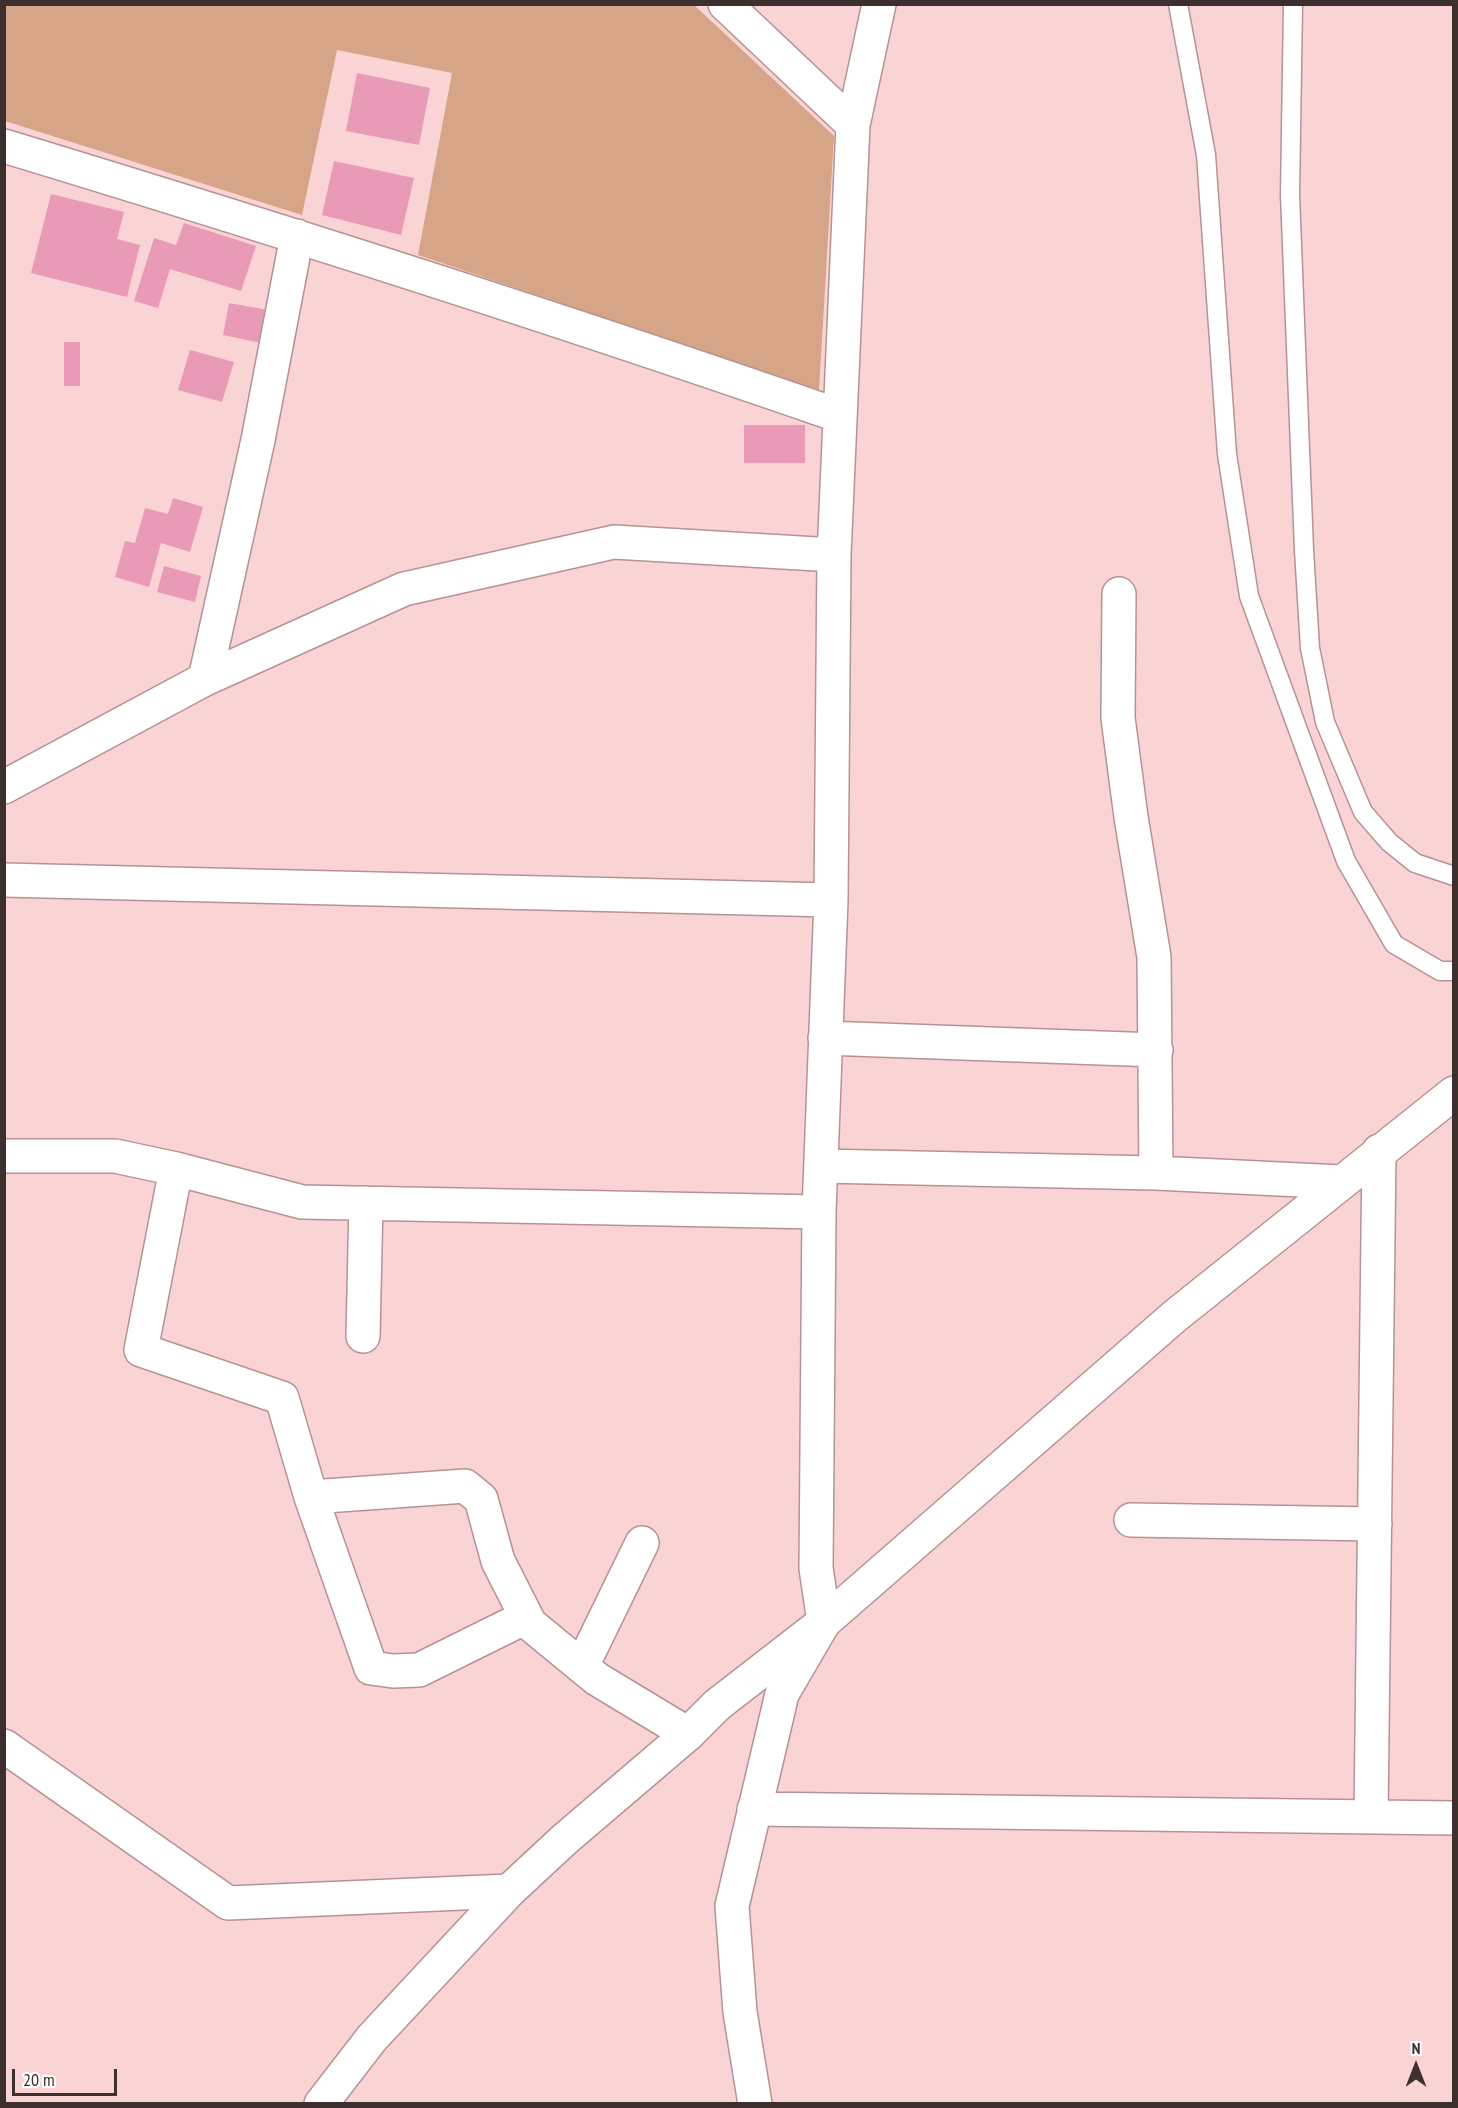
<!DOCTYPE html>
<html>
<head>
<meta charset="utf-8">
<style>
	body { margin:0 }
	#map { position:relative; width:1458px; height:2108px; overflow:hidden; background:#fad3d5; font-family:"PT Sans Narrow",sans-serif }
	canvas { display:block }
	.frame { position:absolute; inset:0; border:6px solid #3e2f2f; pointer-events:none }
	.north { position:absolute; left:1386px; top:2036px; width:60px; height:60px; -webkit-text-stroke:4px #fff; paint-order:stroke; rotate:0deg; font-size:16px; font-weight:700; line-height:24px; text-align:center; color:#3e2f2f }
	.north::after { content:''; display:block; margin:auto; width:21px; height:27px; background:#3e2f2f; clip-path:polygon(50% 0,100% 100%,50% 72%,0 100%) }
	.scale { position:absolute; left:12px; top:2069px; width:105px; height:27px; box-sizing:border-box; border:3px solid #3e2f2f; border-top:0; padding-left:8px; font-size:18px; line-height:21px; white-space:nowrap; color:#3e2f2f; -webkit-text-stroke:4px #fff; paint-order:stroke }
</style>
</head>
<body>
<div id="map">
<canvas width="1458" height="2108"></canvas>
<div class="frame"></div>
<div class="north">N</div>
<div class="scale">20 m</div>
</div>
<script>
const c = document.querySelector('canvas').getContext('2d');
c.lineJoin = 'round';
function fill(path, color) {
  c.fillStyle = color;
  c.fill(path, 'evenodd');
}
function strokePath(path, color, width, dash) {
  c.strokeStyle = color;
  c.lineWidth = width;
  c.lineCap = dash ? 'butt' : 'round';
  c.setLineDash(dash || []);
  c.stroke(path);
}
const green = new Path2D(`
	M5,4L694,5L834,136L819,390L418,255L452,73L337,50L302,215L5,121Z`);
const building = new Path2D(`
	M357,73L430,88L419,145L346,131Z
	M334,161L414,178L401,235L322,215Z
	M51,194L124,212L117,239L140,245L127,297L31,273Z
	M184,223L256,246L241,291L170,269L158,308L134,301L154,238L176,245Z
	M229,303L268,310L261,343L223,335Z
	M64,342H80V386H64Z
	M190,350L234,362L222,402L178,390Z
	M744,425H805V463H744Z
	M173,498L203,507L190,552L161,543L149,587L115,577L125,541L135,543L145,508L168,514Z
	M164,566L201,576L195,602L157,592Z`);
const lane = new Path2D(`
	M1178,4L1206,155L1227,454L1249,596L1346,861L1394,944L1440,971H1454
	M1293,4L1290,195L1304,550L1310,648L1325,722L1363,812L1389,842L1415,863L1454,876`);
const street = new Path2D(`
	M725,4L853,125
	M4,146C284,231 563,320 840,416
	M1119,594L1118,718L1131,817L1154,957L1156,1173
	M205,679L258,440L297,236
	M4,787L205,679L404,589L614,542L834,555
	M4,880L831,900
	M825,1038L1156,1050
	M4,1156H115L176,1169L302,1202L819,1212
	M821,1166L1156,1173L1341,1182
	M176,1169L141,1350L282,1398L311,1497L371,1668L393,1671L419,1670L526,1617
	M363,1336L366,1203
	M311,1497L465,1486L481,1499L498,1561L530,1624L597,1679L688,1734
	M1131,1520L1375,1524
	M582,1666L642,1543
	M4,1746L228,1903L509,1891
	M754,1809L1454,1818
	M1371,1817L1379,1151
	M755,2104L740,2012L732,1906L782,1694L824,1622L816,1568L819,1212L831,900L834,555L853,125L879,4`);
const secondary = new Path2D(`
	M321,2104L372,2038L509,1891L565,1839L688,1734L717,1705L824,1622L1175,1316L1454,1093`);
fill(green, '#d6a587');
fill(building, '#e99ab7');
strokePath(lane, '#b79294', 21);
strokePath(street, '#b79294', 36);
strokePath(secondary, '#b79294', 36);
strokePath(lane, '#fff', 18);
strokePath(street, '#fff', 33);
strokePath(secondary, '#fff', 33);
</script>
</body>
</html>
